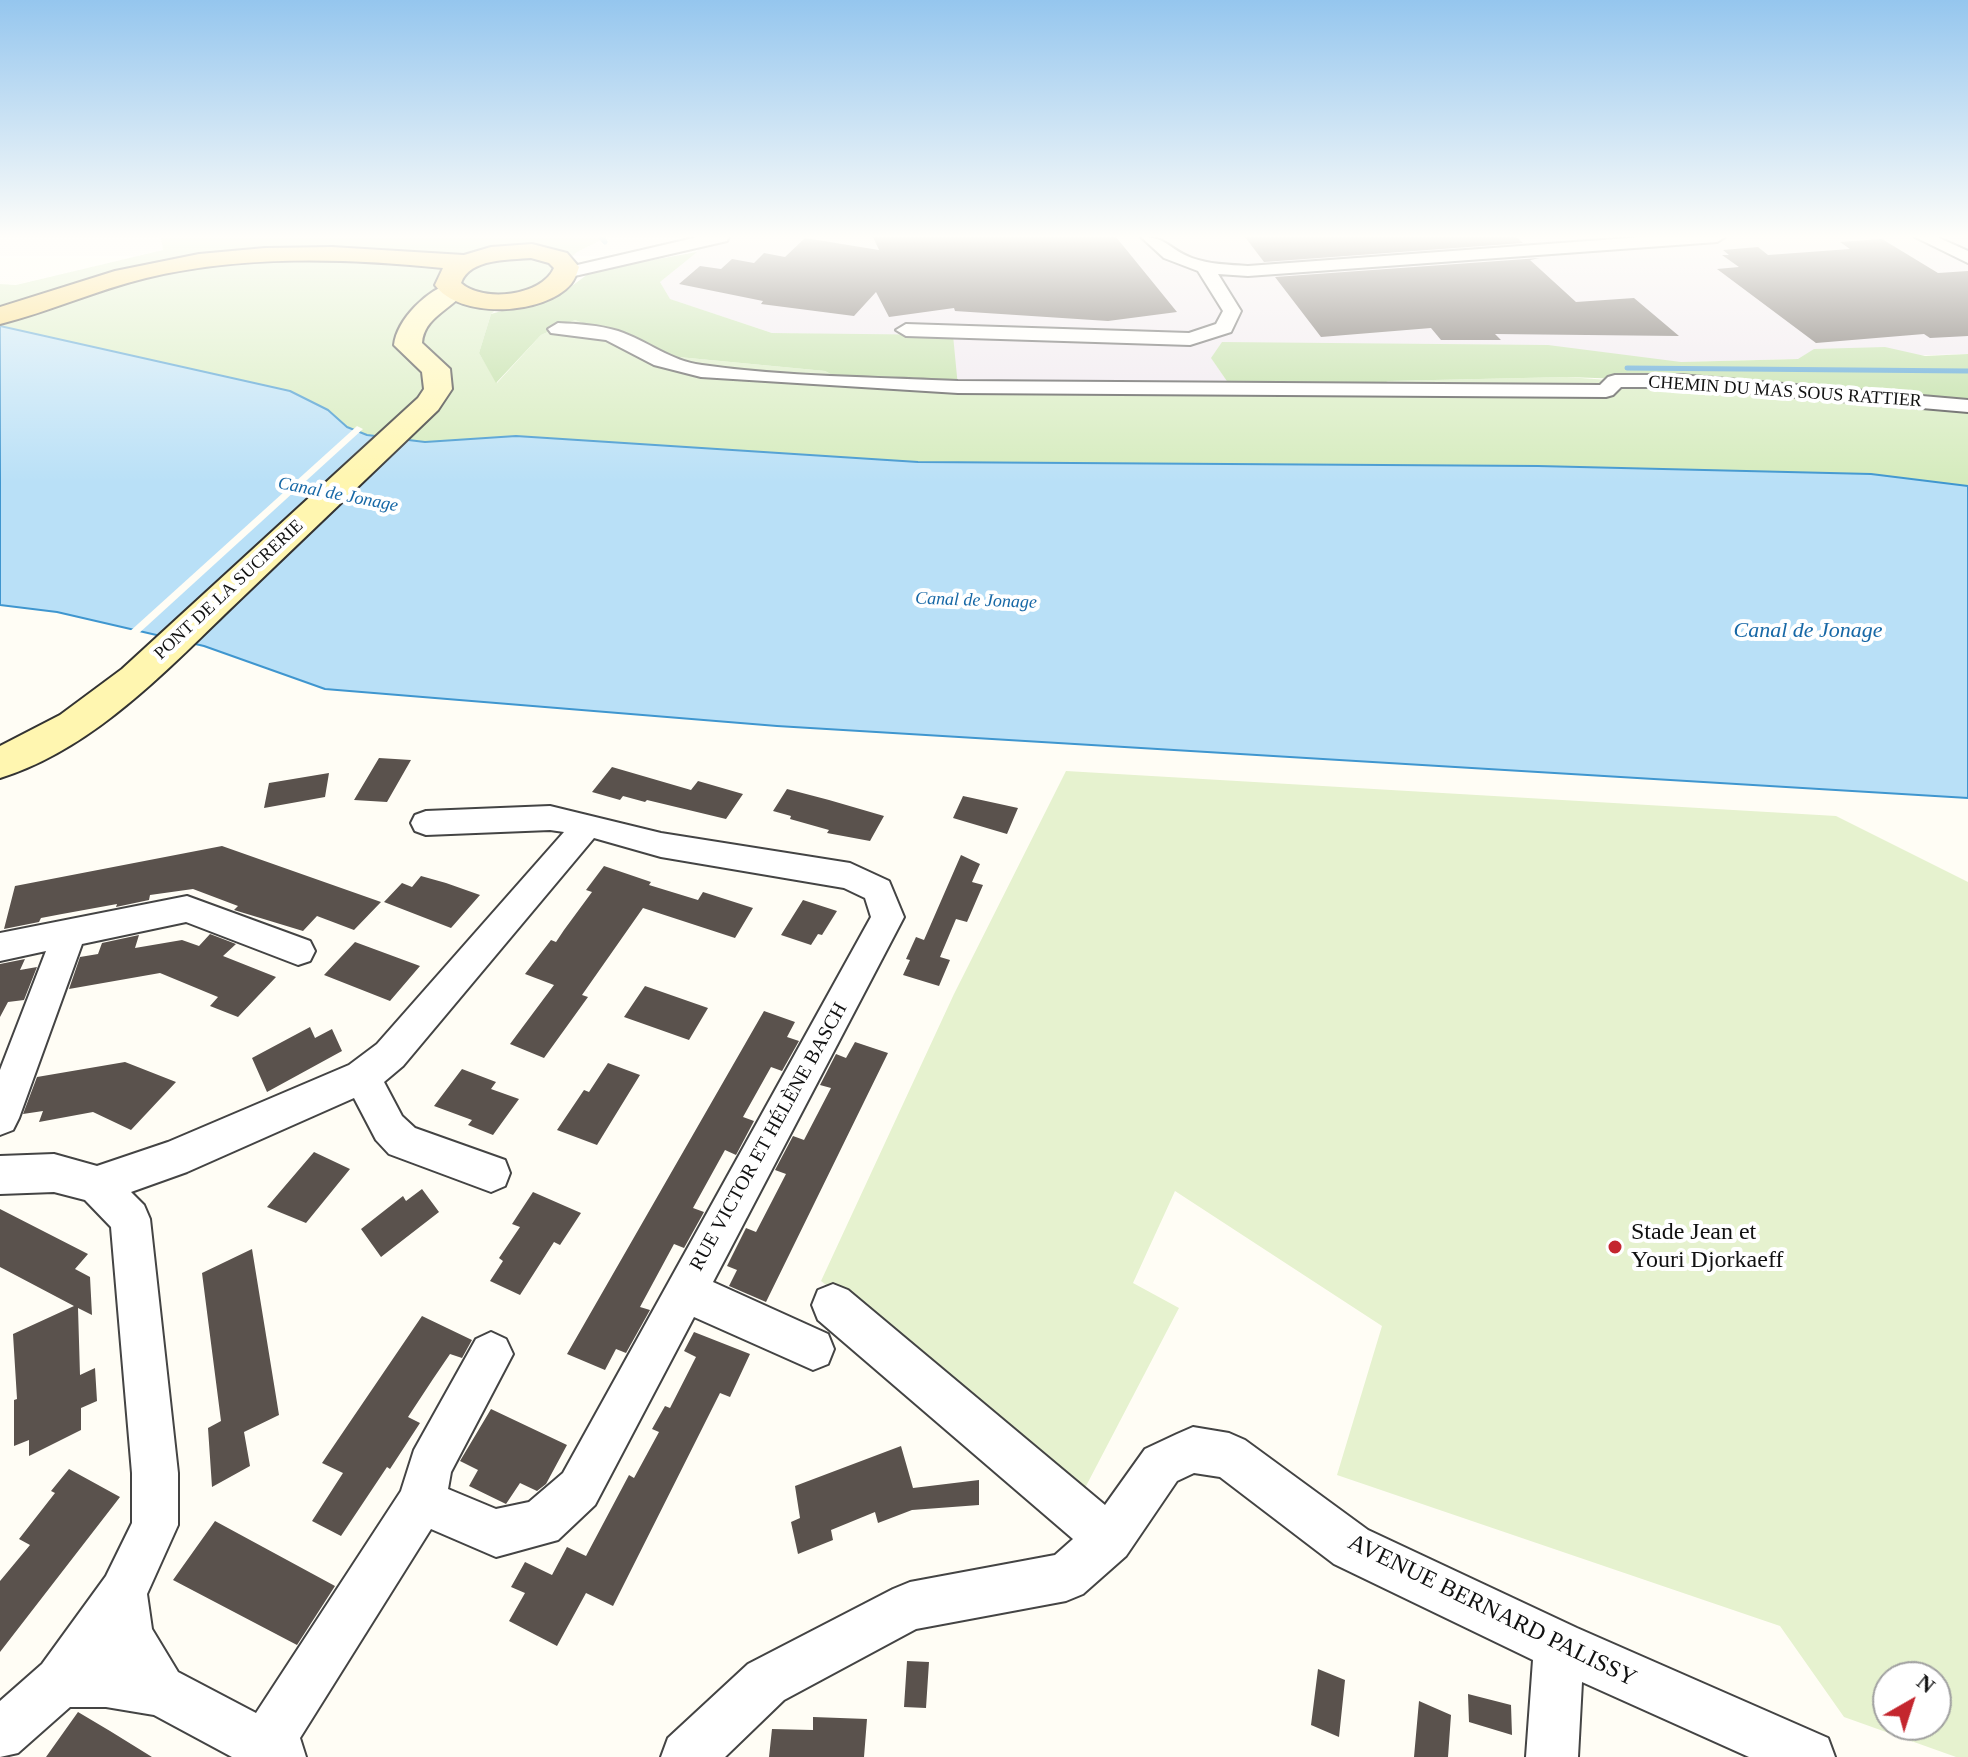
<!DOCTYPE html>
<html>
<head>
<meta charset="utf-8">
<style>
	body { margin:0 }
	#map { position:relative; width:1968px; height:1757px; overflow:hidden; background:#fffdf5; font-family:Georgia,serif }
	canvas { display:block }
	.north { position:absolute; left:1872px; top:1661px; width:80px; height:80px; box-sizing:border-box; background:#fff; border:2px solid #a0a0a0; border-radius:50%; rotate:39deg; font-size:22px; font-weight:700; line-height:32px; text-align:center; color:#111 }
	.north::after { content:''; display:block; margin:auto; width:28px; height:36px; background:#c4262e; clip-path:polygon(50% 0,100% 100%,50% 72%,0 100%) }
</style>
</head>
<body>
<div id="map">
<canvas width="1968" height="1757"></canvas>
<div class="north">N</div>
</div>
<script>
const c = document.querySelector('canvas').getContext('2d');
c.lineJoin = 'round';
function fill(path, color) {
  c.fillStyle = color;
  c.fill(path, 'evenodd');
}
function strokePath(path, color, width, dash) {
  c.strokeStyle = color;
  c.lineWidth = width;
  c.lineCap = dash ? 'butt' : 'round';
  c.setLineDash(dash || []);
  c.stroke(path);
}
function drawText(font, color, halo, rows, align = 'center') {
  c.font = font + ' Georgia,serif';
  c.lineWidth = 8;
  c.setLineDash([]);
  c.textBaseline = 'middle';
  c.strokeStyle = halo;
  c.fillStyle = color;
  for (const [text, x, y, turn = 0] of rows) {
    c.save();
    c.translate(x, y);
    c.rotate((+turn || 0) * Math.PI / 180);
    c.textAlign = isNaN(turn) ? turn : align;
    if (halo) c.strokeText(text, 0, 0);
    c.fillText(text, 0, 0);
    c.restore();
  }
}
const industrial = new Path2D(`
	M713,237H1968V354L1340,372L1212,359L1233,390L957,389L918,336L772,333L669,299L660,282Z`);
const green = new Path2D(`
	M161,237H607L577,252L543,283L515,293L491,314L479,353L497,383L541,335L575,320L668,356L825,371L857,388L1350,391L1390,381L1567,377L1968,406V486L1871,474L1538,466L918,462L516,436L425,442L367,435L347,427L328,410L290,391L0,326V284L16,285L163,250Z`);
const forest = new Path2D(`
	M697,252L660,282L670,299L772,333L953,335L958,387L857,388L825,371L668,356L575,320L541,335L496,383L479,353L491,314L561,294L592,271Z
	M1222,342L1548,345L1681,362L1798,359L1814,349L1885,347L1925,356L1968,354V406L1680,381L1567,377L1390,381L1350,391L1233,390L1211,358Z`);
const pitch = new Path2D(`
	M1066,771L1836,816L1968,882V1757H1956L1844,1717L1780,1626L1337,1475L1382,1326L1175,1191L1133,1283L1179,1308L1085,1488L821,1281L954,994ZM1888,1677H1936V1725H1888Z`);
const water = new Path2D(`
	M0,326L290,391L328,410L347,427L367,435L425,442L516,436L918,462L1538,466L1871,474L1968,486V798L777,726L325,689L204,646L57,612L0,605Z`);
const pier = new Path2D(`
	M357,426L363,429L137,635L128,633Z`);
const stream = new Path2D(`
	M601,237L605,242
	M1627,368L1968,371`);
const building = new Path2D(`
	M873,237H1116L1177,312L1108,321L955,311L954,308L889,317L876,292L854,316L761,304L763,301L679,284L700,266L721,269L732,259L754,263L764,253L785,257L805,238L879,250Z
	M1245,237H1516L1523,243L1264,262Z
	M1882,239L1938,273L1968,271V336L1930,338L1924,334L1816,343L1717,269L1739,267L1722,255H1729L1723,250L1758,247L1768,255L1850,249L1840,242Z
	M1540,258L1530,260L1576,302L1634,298L1679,336L1495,334L1501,340H1441L1431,328L1321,337L1275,277Z
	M379,758L411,760L387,802L354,800Z
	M612,767L691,790L698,781L743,794L726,819L647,800L645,802L623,796L620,800L592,792Z
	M329,773L325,797L264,808L269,783Z
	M787,789L829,800L884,816L870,841L827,833L829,830L790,819L791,816L773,811Z
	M963,796L1018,808L1007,834L953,818Z
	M222,846L381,902L354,930L317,916L303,931L234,910L238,906L193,889L150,895L149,900L116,907L117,904L62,914L41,918L39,922L4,929L15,886Z
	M961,855L980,864L972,882L983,885L967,922L956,919L940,957L950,960L939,986L903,975L910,960L906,959L916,937L924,940Z
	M604,866L651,882L649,885L698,900L703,892L753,908L735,938L643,908L582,995L588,997L544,1058L510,1044L554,985L525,974L551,940L556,942L564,930L592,892L586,890Z
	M421,876L446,883L480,895L451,928L384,902L402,883L412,887Z
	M803,900L837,911L822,935L818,934L811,945L781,935Z
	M210,934L236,944L223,956L276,977L238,1017L210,1006L218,997L160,973L69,989L80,957L98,954L102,943L139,935L135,948L182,940L199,946Z
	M355,942L420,966L390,1001L324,975Z
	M25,959L20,970L37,967L24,1000L8,1002L0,1017V964Z
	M645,986L708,1008L689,1040L624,1017Z
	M764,1011L795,1022L787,1037L799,1041L782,1071L771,1067L743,1117L754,1121L736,1155L725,1150L693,1208L704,1212L684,1248L674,1244L640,1307L650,1310L626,1353L616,1349L605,1370L567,1354Z
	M310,1027L315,1038L332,1029L342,1051L267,1092L252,1058Z
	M855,1042L888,1053L766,1302L729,1286L737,1270L727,1266L746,1228L756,1232L786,1174L775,1170L793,1136L804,1140L831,1088L820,1085L836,1054L846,1058Z
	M125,1062L176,1082L131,1130L93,1112L39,1122L43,1111L23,1114L37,1077Z
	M608,1063L640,1075L597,1145L557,1130L584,1090L589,1092Z
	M462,1069L496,1082L491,1089L519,1099L493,1135L468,1125L472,1120L434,1106Z
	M314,1152L350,1169L306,1223L267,1207Z
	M422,1189L439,1212L381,1257L361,1229L403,1196L406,1201Z
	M533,1192L581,1213L560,1245L554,1242L520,1295L490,1281L503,1261L499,1258L520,1227L512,1224Z
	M0,1209L88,1254L75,1269L90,1277L92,1315L78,1308L80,1375L95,1368L97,1401L81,1408V1430L29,1456V1440L14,1446V1400L17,1399L13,1334L74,1306L0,1267Z
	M252,1249L279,1415L244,1432L250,1466L212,1487L208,1428L221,1421L202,1273Z
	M422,1316L472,1340L462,1358L450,1354L433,1379L408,1417L420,1423L390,1469L387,1467L341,1536L312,1521L343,1473L322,1463Z
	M694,1332L750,1354L730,1397L720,1393L613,1606L586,1593L557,1646L509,1621L525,1593L511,1587L525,1562L552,1575L567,1547L586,1556L629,1475L634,1478L659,1432L652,1429L665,1406L670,1408L696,1357L684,1351Z
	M491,1409L567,1445L546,1484L537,1491L520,1483L506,1504L469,1486L478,1470L460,1461Z
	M901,1446L913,1488L979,1480V1505L912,1510L878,1523L875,1512L831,1530L833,1540L798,1554L791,1522L800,1518L795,1486Z
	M69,1469L120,1497L0,1652V1581L30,1545L19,1539L55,1493L51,1491Z
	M215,1521L335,1586L297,1645L173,1580Z
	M907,1661L929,1662L926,1708L904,1707Z
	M1318,1669L1345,1680L1339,1737L1311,1725Z
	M1468,1694L1511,1705L1512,1735L1469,1722Z
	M1419,1701L1451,1715L1448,1757H1414Z
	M78,1712L110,1731L152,1757H46Z
	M813,1717L867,1719L864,1757H769L772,1729L813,1730Z`);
const street = new Path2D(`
	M698,237H729L727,241L566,278L557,273L560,269Z
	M1141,237C1168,237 1168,249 1192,258C1209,264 1229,265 1248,266L1643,237H1725L1717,242L1248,276L1218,274L1241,311L1231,332L1190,345L906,336L896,330L906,324L1189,333L1216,324L1223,311L1198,271L1164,258Z
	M1915,237H1937L1968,251V263Z
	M558,323C579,324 598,325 618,331C648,341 670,361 702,365C786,377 873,377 958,381L1600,385L1608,377L1615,375H1680L1968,400V412L1680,387H1621L1613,395L1606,397L958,393L701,377L654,365L606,340L551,333L548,329Z
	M550,806L661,833L850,863L889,881L904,917L713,1282L828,1334L834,1349L828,1364L813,1370L694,1317L595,1505L558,1540L496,1557L431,1529L300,1738L306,1757H232L154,1715L106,1707H70L18,1753L0,1757V1701L42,1664L106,1576L132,1523V1473L111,1227L85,1200L54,1192L0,1194V1156L54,1154L97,1166L168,1142L349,1065L377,1044L564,832L550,830L426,835L415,831L411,823L415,815L426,811ZM594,838L661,857L844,888L865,898L871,917L563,1473L529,1502L496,1509L448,1489L451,1472L513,1354L506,1339L491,1332L476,1339L414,1450L401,1491L256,1713L178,1672L152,1629L147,1594L178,1525V1473L150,1219L144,1205L131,1192L187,1172L354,1098L376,1140L389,1154L491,1192L505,1186L510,1173L505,1160L415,1128L402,1116L384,1082L403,1066Z
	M187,896L310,941L315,951L310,961L298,965L186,922L82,944L19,1118L13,1130L0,1135V1070L46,951L0,961V933Z
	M833,1284L848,1290L1105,1505L1145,1449L1177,1434L1193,1427L1229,1433L1245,1440L1368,1530L1577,1628L1828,1738L1835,1757H1749L1582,1682L1578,1757H1526L1533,1660L1334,1564L1220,1477L1194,1473L1177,1481L1126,1556L1083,1594L1066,1601L916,1629L784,1700L725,1757H661L668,1738L748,1664L893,1589L910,1582L1055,1555L1073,1539L818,1320L812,1305L818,1290Z`);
const secondary = new Path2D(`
	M452,283L461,286L465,291C451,310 424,317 422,343L450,369L452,389L438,410C375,471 311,531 248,592C176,660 98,748 0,778V746L60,715L122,669L418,398L424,389L422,372L394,345C397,319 428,289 452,283Z`);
const primary = new Path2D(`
	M532,244L567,253L579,267C577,273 575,279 571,284C545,315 460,320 435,285L443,268C345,258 242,255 146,278C96,290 49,312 0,324V307L115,271L199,254L265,248L332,247L464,255L491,247ZM531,258L549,263L554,268C542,296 483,303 461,283C470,258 509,260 531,258Z`);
const markers = [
	[1615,1247,8,"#c4262e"]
];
const farStreetnames = [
	["CHEMIN DU MAS SOUS RATTIER",1785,392,4],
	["PONT DE LA SUCRERIE",229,590,-43]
];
const farWaternames = [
	["Canal de Jonage",338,495,11],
	["Canal de Jonage",976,601,2]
];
const streetNames = [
	["RUE VICTOR ET HÉLÈNE BASCH",769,1137,-61]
];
const waterNames = [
	["Canal de Jonage",1808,631]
];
const nearPoinames = [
	["Stade Jean et",1631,1233],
	["Youri Djorkaeff",1631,1261]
];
const nearStreetnames = [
	["AVENUE BERNARD PALISSY",1492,1611,26]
];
fill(industrial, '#eee6ef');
fill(green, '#d5ebbd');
fill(forest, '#b9dc9c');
fill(pitch, '#e6f2cf');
fill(water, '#b9e0f7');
strokePath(water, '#3f96cf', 2);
fill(pier, '#fffdf5');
strokePath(stream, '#3f96cf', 5);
fill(building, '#5a524d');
strokePath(street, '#444', 4);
strokePath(secondary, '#333', 4);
strokePath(primary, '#222', 4);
fill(street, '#fff');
fill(secondary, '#fff6b0');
fill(primary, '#f9d66b');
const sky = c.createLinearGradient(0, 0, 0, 483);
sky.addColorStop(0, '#95c6ee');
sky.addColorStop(0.49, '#fffefa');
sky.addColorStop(1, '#fffefa00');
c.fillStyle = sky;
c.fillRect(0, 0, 1968, 483);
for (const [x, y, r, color] of markers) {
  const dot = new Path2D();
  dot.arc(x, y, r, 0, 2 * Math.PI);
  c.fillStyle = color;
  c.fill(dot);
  strokePath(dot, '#fff', 3);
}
drawText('18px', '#111', '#fff', farStreetnames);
drawText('italic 18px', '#1768a6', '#fff', farWaternames);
drawText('20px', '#111', '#fff', streetNames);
drawText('italic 22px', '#1768a6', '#fff', waterNames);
drawText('24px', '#111', '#fff', nearPoinames, 'left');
drawText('24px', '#111', '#fff', nearStreetnames);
</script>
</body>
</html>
